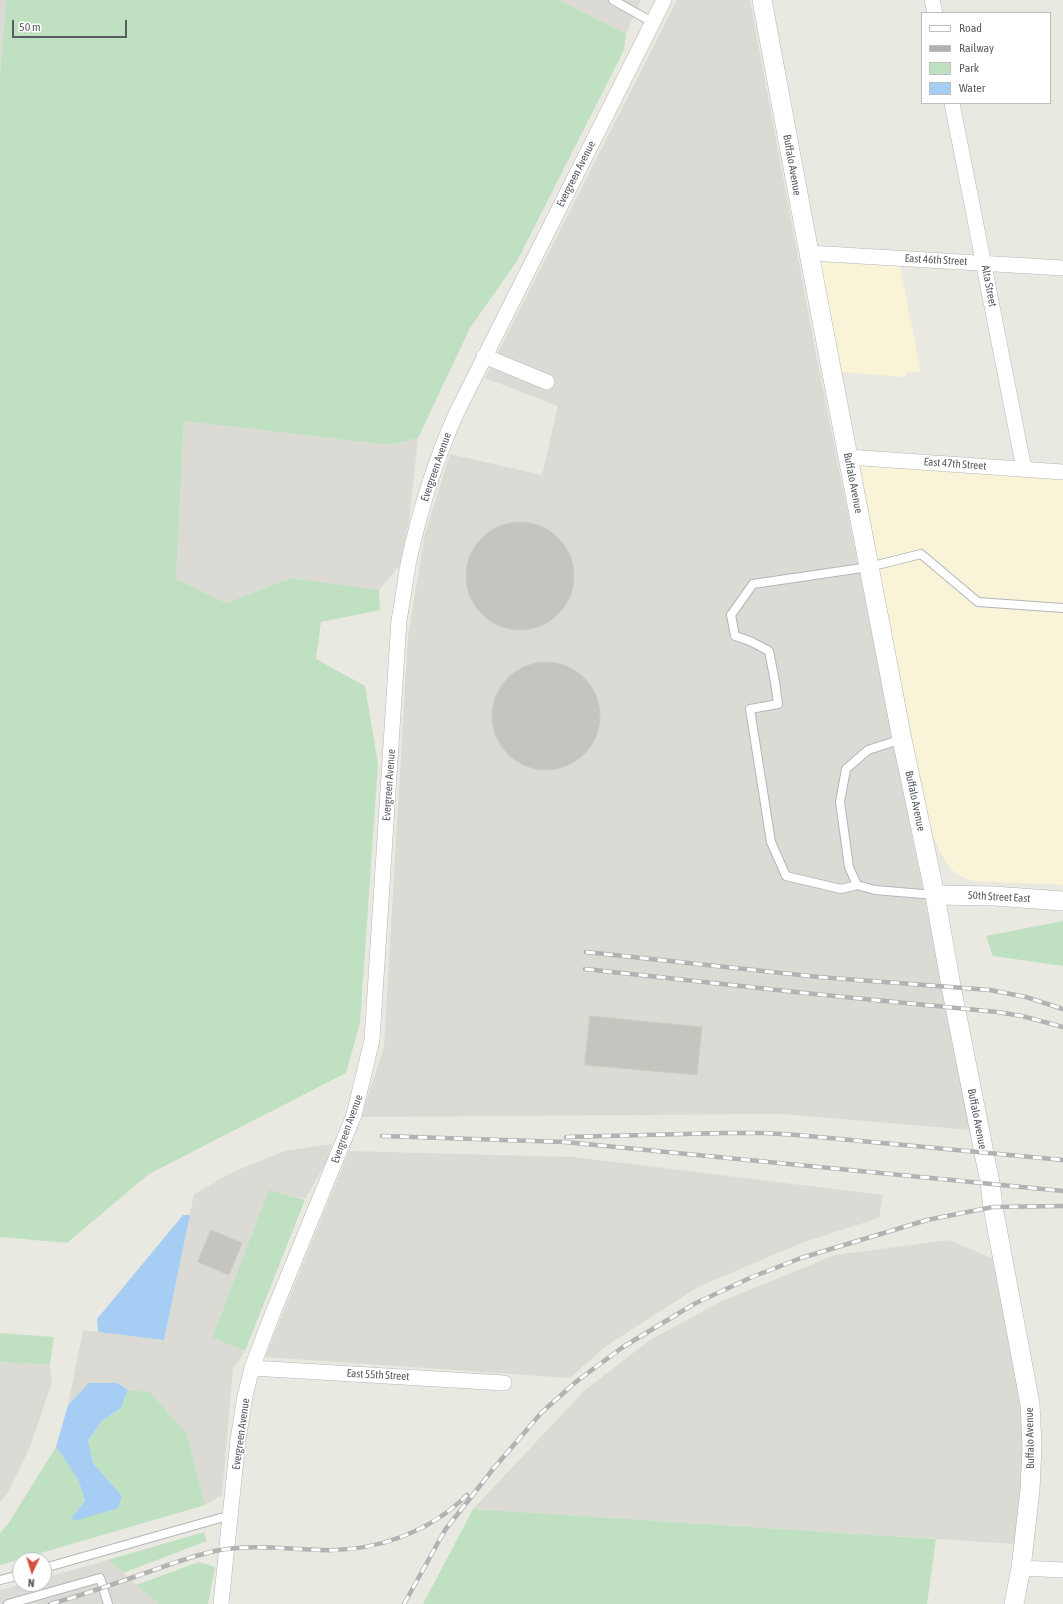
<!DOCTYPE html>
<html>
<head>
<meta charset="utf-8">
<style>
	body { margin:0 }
	#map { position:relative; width:1063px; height:1604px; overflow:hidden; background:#eae9e1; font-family:"Asap Condensed",sans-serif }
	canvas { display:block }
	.legend { position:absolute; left:921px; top:12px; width:130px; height:92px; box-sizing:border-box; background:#fff; border:1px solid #bdbebf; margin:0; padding:5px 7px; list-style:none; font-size:12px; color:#595c60 }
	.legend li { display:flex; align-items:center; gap:8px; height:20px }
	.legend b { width:20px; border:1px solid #bdbebf }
	.north { position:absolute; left:12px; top:1552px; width:40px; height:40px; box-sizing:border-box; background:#fff; border:1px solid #bdbebf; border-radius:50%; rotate:184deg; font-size:11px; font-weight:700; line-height:16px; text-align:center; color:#595c60 }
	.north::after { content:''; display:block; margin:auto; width:14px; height:18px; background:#d5503c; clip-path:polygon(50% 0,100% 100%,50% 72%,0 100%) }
	.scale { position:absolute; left:12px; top:20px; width:115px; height:18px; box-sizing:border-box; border:2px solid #595c60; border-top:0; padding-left:5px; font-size:12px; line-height:14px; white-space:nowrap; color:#595c60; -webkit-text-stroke:3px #fff; paint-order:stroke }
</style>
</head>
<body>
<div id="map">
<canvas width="1063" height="1604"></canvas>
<ul class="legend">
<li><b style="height:5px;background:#fff"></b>Road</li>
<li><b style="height:5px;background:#b1b2b2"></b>Railway</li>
<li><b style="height:11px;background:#bfe0c1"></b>Park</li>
<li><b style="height:11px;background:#a6cef5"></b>Water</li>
</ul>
<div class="north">N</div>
<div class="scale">50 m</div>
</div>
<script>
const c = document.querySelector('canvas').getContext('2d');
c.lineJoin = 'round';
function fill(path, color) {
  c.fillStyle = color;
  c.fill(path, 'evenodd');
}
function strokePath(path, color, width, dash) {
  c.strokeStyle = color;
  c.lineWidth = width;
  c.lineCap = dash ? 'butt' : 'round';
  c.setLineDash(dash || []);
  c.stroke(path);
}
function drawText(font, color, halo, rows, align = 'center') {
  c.font = font + ' "Asap Condensed",sans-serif';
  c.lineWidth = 3;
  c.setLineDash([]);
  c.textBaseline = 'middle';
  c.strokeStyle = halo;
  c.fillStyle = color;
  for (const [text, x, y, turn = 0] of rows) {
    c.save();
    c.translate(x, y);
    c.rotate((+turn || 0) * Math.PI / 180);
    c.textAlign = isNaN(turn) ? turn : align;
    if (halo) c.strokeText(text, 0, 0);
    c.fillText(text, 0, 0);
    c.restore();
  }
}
const commercial = new Path2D(`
	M818,260L900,266L921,372L907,371L906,377L841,372Z
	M860,465L1063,478V885L972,881L958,875L949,867L939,850L926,818Z`);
const industrial = new Path2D(`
	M0,0H6L0,75Z
	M559,0H641L626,34Z
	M677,0H750L817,359L971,1130L782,1114L361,1117L384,1047L408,636L425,534L450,454L542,475L558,406L485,378Z
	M184,421L390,445L418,438L409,521L400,565L379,590L291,578L226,603L176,579Z
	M332,1144L327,1161L305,1199L269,1191L212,1336L245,1351L233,1369L222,1495L205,1505L187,1434L150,1392L128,1390L117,1383L68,1405L83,1330L164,1340L194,1194L233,1172L285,1151Z
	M349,1151L574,1157L883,1195L879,1218L804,1242L698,1287L606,1346L570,1378L265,1357Z
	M949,1240L996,1260L1023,1422V1470L1016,1544L473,1509L585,1390L650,1340L720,1302L835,1255Z
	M0,1362L50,1365L52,1382L30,1447L7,1494L0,1502Z
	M108,1560L159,1604H0V1590L22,1584H44V1578Z`);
const green = new Path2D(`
	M6,0H559L626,34L624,50L517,261L470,328L418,438L390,445L184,421L176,579L226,603L291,578L379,590L380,610L321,622L316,659L365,686L378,764L360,1023L346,1073L149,1174L67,1243L0,1237V75Z
	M1063,921V966L993,956L986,936Z
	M269,1190L305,1200L245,1351L212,1337Z
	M0,1333L54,1337L50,1365L0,1362Z
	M128,1390L150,1392L187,1434L205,1505L0,1565V1533L8,1524L56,1447L78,1479L85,1501L72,1517L122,1496L93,1463L88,1440L102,1421L121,1408Z
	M473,1509L936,1539L927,1604H423Z
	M204,1532L207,1541L123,1573L108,1560Z
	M199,1562L215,1567L208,1604H159L136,1585Z`);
const water = new Path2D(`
	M183,1215H190L164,1340L98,1332L97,1319Z
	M89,1383H117L128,1390L121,1408L102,1421L88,1440L93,1463L122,1496L118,1508L74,1521L72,1517L85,1501L78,1479L56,1447L68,1405Z`);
const building = new Path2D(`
	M466 576a54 54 0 1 1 108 0a54 54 0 1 1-108 0Z
	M492 716a54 54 0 1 1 108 0a54 54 0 1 1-108 0Z
	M590,1016L702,1027L697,1075L585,1065Z
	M211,1230L242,1243L229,1275L198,1262Z`);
const service = new Path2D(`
	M613,0L652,22
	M902,739L868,750L846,769L840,802L849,867L857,885L875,890L935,895
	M857,885L841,889L786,876L771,842L750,709L778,704L775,682L769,651L750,641L735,636L731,615L753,584L869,567L921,554L978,602L1063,608
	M44,1568L231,1515
	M0,1580L20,1575
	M8,1604L100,1578L108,1604`);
const minor = new Path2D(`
	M932,0L935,13
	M952,103L1024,469
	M809,253L1063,268
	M484,356L547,382
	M848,457L1063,472
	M252,1368L504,1383
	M1021,1568L1063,1570
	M221,1604L238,1440L245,1396L252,1368L270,1320L354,1115L372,1040L399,620C403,600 405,580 409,560C420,510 435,461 456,414L664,0`);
const tertiary = new Path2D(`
	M762,0L809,253L902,739L935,895L951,986L990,1183L993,1207L1030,1404L1032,1446L1030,1490L1021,1568L1014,1604
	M935,895L994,896L1063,901`);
const rail = new Path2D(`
	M586,952L819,977L990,990L1026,997L1063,1009
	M585,969L814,994L997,1012L1022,1016L1063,1027
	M382,1136L565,1142L1063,1191
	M566,1137L725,1133H764L797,1135L1063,1160
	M50,1604C80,1596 108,1586 137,1576C163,1567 188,1557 215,1551C250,1544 285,1549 321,1550C374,1552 429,1533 467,1495
	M404,1604L445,1530L494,1468L542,1412L577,1381L623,1347L694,1304L752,1277L801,1258L927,1220L993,1207L1063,1206`);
const streetNames = [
	["Buffalo Avenue",792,165,80],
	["Evergreen Avenue",576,174,-63],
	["East 46th Street",936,260,3],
	["Alta Street",989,286,79],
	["East 47th Street",955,464,4],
	["Evergreen Avenue",436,467,-71],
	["Buffalo Avenue",853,483,79],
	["Evergreen Avenue",389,785,-86],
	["Buffalo Avenue",915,801,78],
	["50th Street East",999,897,3],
	["Buffalo Avenue",977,1119,79],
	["Evergreen Avenue",347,1129,-70],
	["East 55th Street",378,1375,3],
	["Evergreen Avenue",241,1434,-82],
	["Buffalo Avenue",1030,1438,-91]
];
fill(commercial, '#f9f3d7');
fill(industrial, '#dcdad5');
fill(green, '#bfe0c1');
fill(water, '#a6cef5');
fill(building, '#c6c4be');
strokePath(building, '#cecbc0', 1);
strokePath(service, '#b3b6ba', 10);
strokePath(minor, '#b3b6ba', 16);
strokePath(tertiary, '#b3b6ba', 20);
strokePath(service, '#fff', 8);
strokePath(minor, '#fff', 15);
strokePath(tertiary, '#fff', 19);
strokePath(rail, '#b1b2b2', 4.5);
strokePath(rail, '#fff', 3, [9]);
drawText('11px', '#595c60', '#fff', streetNames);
</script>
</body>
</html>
